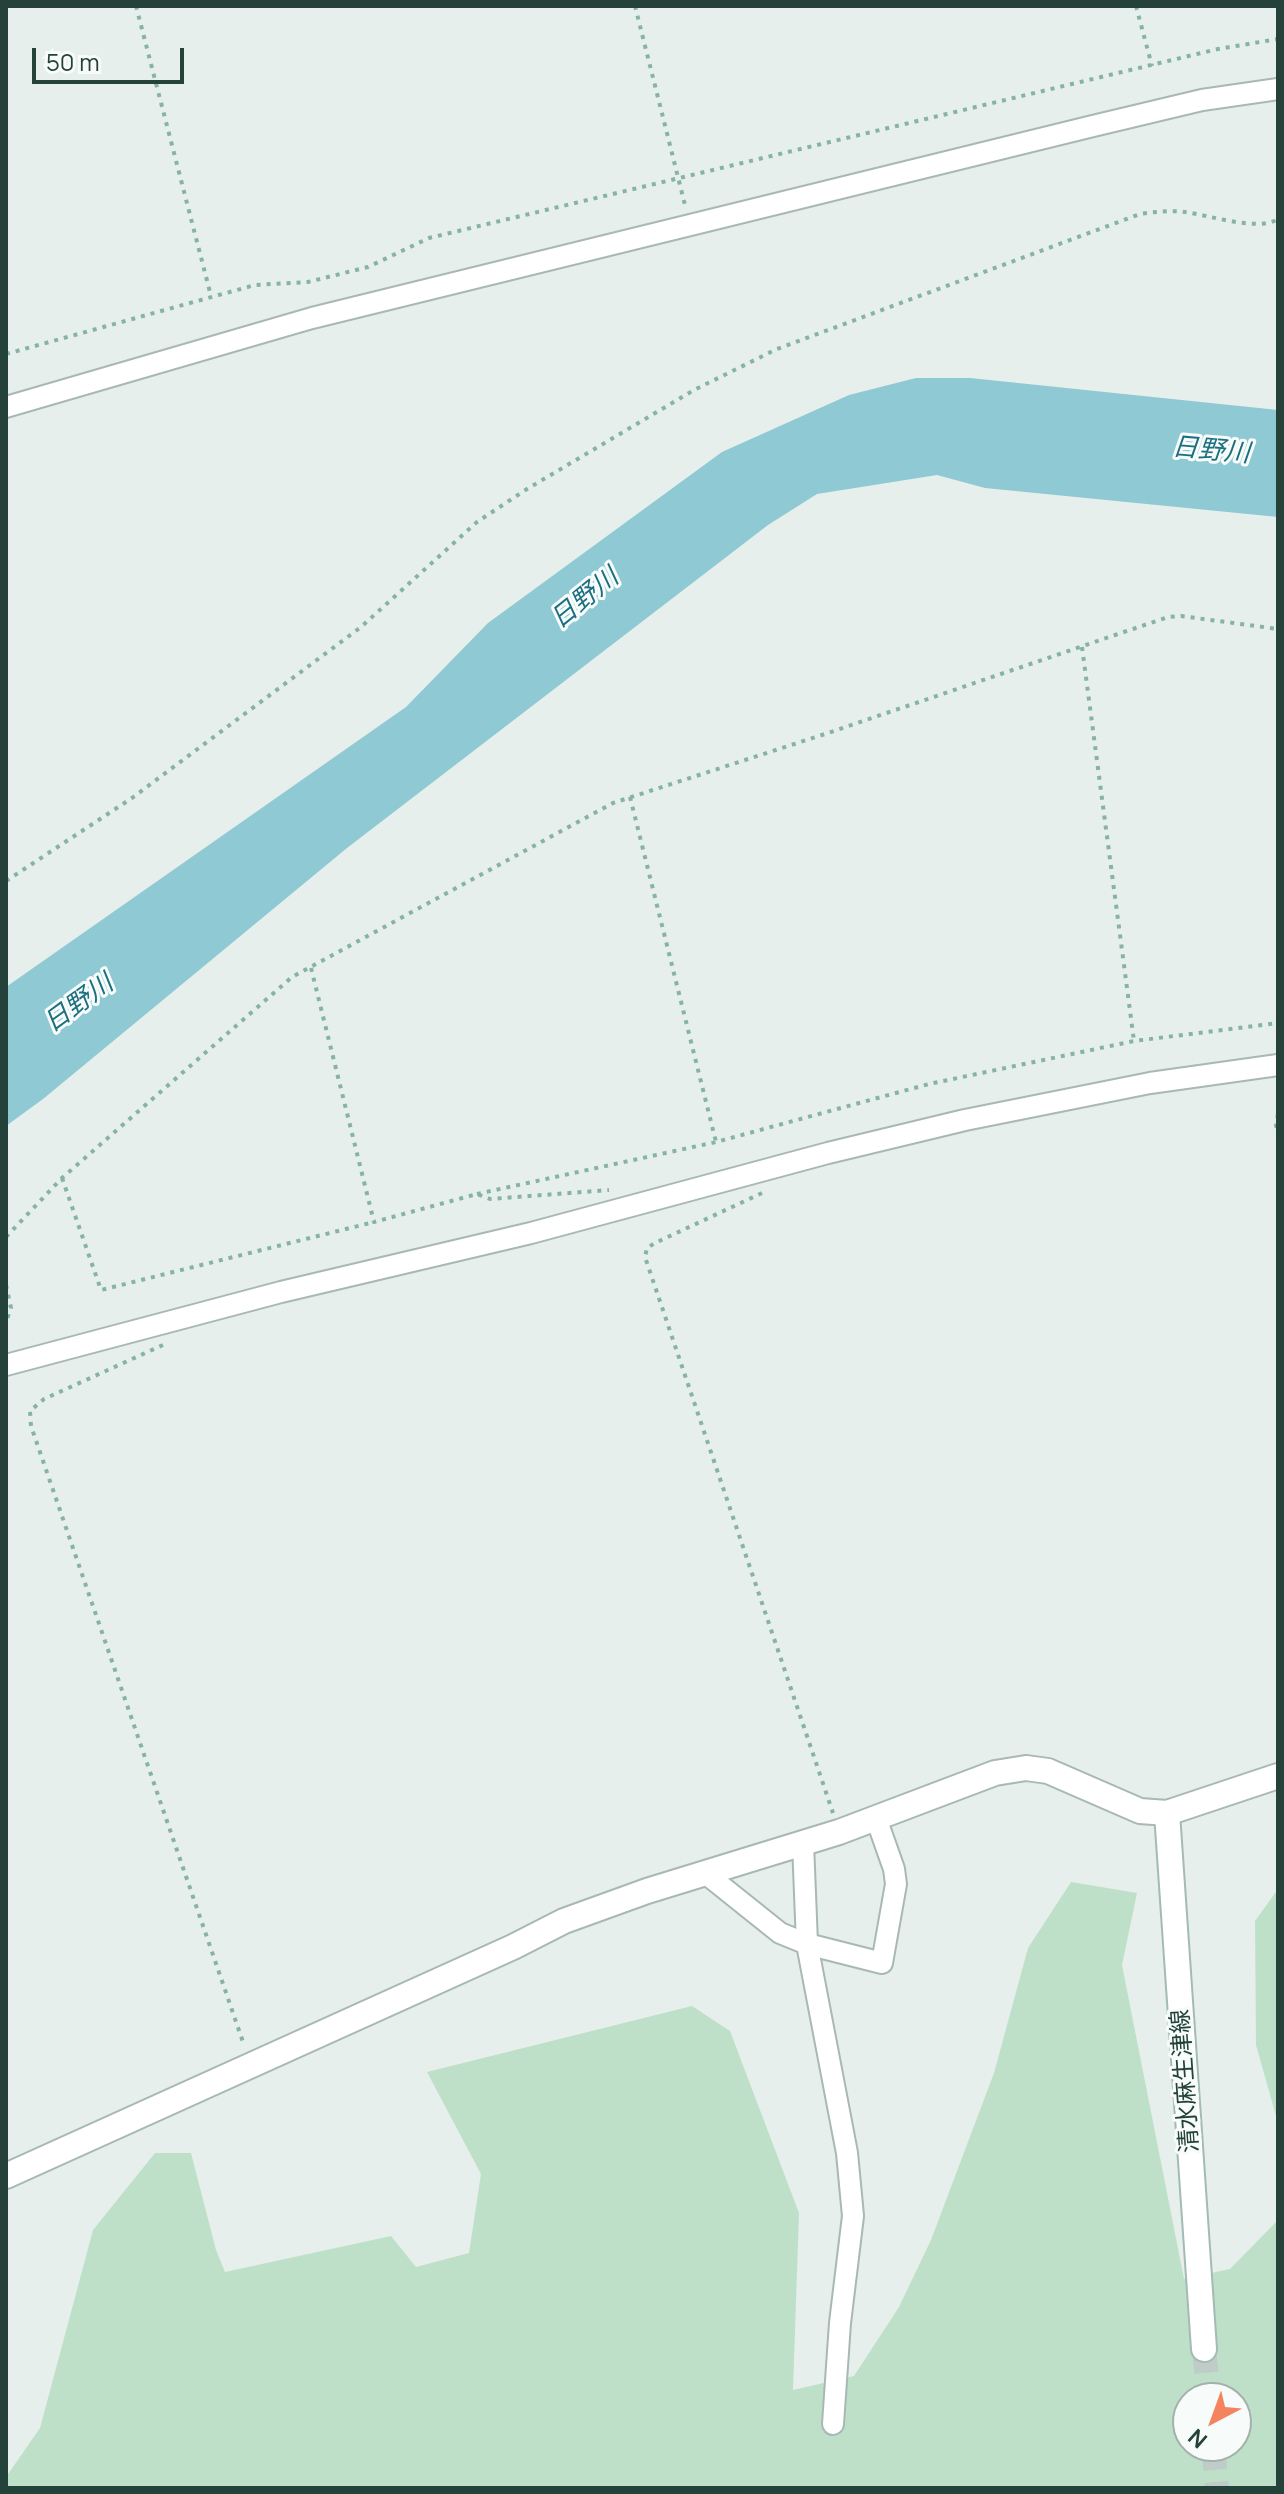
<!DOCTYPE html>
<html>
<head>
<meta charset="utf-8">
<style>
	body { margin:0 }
	#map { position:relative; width:1284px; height:2494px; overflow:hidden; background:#e6efeb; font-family:Manrope,sans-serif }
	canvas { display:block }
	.frame { position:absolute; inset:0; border:8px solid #24423a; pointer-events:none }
	.north { position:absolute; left:1172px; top:2382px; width:80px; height:80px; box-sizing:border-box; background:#f7fbf9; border:2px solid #a3b1ad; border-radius:50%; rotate:221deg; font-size:22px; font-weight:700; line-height:32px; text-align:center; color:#24423a }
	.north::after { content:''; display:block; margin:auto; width:28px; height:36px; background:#f4845f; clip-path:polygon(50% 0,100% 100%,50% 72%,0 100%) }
	.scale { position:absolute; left:32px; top:48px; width:152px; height:36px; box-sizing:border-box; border:4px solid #24423a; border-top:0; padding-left:10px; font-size:24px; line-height:28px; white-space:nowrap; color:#24423a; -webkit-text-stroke:6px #f7fbf9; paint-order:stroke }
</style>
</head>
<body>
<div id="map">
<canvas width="1284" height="2494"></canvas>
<div class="frame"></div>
<div class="north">N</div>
<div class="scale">50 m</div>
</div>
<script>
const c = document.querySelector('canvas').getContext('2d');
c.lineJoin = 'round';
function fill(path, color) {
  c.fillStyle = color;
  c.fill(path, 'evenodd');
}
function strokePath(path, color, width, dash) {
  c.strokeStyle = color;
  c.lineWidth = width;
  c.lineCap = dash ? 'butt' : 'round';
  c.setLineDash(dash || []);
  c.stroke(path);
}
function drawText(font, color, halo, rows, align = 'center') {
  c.font = font + ' Manrope,"Noto Sans JP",sans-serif';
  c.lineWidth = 6;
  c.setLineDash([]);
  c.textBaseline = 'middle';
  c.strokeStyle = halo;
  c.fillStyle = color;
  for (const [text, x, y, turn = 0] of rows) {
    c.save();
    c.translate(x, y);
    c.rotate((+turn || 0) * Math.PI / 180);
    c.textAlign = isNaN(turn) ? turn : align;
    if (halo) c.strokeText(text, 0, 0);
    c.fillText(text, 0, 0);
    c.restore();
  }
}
const green = new Path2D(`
	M1071,1882L1137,1893L1122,1965L1184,2279L1230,2269L1278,2220V2488H6V2477L40,2428L93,2230L155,2153H191L216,2250L225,2272L391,2236L416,2267L469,2253L481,2174L427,2072L692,2006L730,2031L799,2213L793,2390L854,2376L899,2307L931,2240L994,2073L1028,1948ZM1188,2398H1236V2446H1188Z
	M1278,1889V2123L1256,2045L1255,1921Z`);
const water = new Path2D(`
	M916,378H970L1278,410V517L985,488L937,475L817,494L768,525L347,848L43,1099L6,1126V987L406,707L488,623L722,452L849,395Z`);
const secondaryTunnel = new Path2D(`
	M1204,2349L1209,2398
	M1213,2446L1217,2488`);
const path = new Path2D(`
	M136,6L211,296
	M635,6L685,205
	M1136,6L1152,66
	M6,354L255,285L308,282L368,267L429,238L1218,49L1278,39
	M1082,647L1134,1041
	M630,797L716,1142
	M6,881L132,798L361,627L477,522L527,489L694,390L777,349L1140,214C1155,212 1169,210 1185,212C1209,215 1258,232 1278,219
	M311,968L374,1222L477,1194L490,1199L609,1190
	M1278,1114L1276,1125L1278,1134
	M62,1178L101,1290L374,1222
	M762,1193L655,1243L647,1248L645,1257L833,1813
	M477,1194L716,1142L929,1084L1134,1041L1278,1023
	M6,1237L62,1178L292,977L613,803L828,733L1168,617L1181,616L1278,629
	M6,1285L11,1308L6,1322
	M163,1345L44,1399L30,1411L31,1426L244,2045`);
const minor = new Path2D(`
	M6,407L312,318L1093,126L1202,100L1278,89
	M6,1365L281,1292L531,1233L828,1153L965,1120L1150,1083L1278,1065
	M803,1843L807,1944L847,2153L853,2216L840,2323L833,2424
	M705,1873L780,1933L807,1944L882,1963L896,1884L894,1869L876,1818`);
const tertiary = new Path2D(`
	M6,2176L513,1947L564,1921L647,1891L839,1832L995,1773L1026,1768L1048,1771L1140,1811L1167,1813L1278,1776`);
const secondary = new Path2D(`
	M1167,1813L1204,2349`);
const streetNames = [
	["清水麻生津線",1186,2081,-94]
];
const waterNames = [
	["日野川",1211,451,5],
	["日野川",585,599,-39],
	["日野川",79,1004,-36]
];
fill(green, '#bfe0c8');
fill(water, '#8ec9d4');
strokePath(secondaryTunnel, '#bfccc8', 24, [24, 12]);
strokePath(minor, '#a8b8b2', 24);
strokePath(tertiary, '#a8b8b2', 28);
strokePath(secondary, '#a4bbb3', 28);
strokePath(path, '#86b3a5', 4, [4, 6]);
strokePath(minor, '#fff', 20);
strokePath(tertiary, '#fff', 24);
strokePath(secondary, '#fff', 24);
drawText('24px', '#24423a', '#f7fbf9', streetNames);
drawText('italic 26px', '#1c6f80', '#f7fbf9', waterNames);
</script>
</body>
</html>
